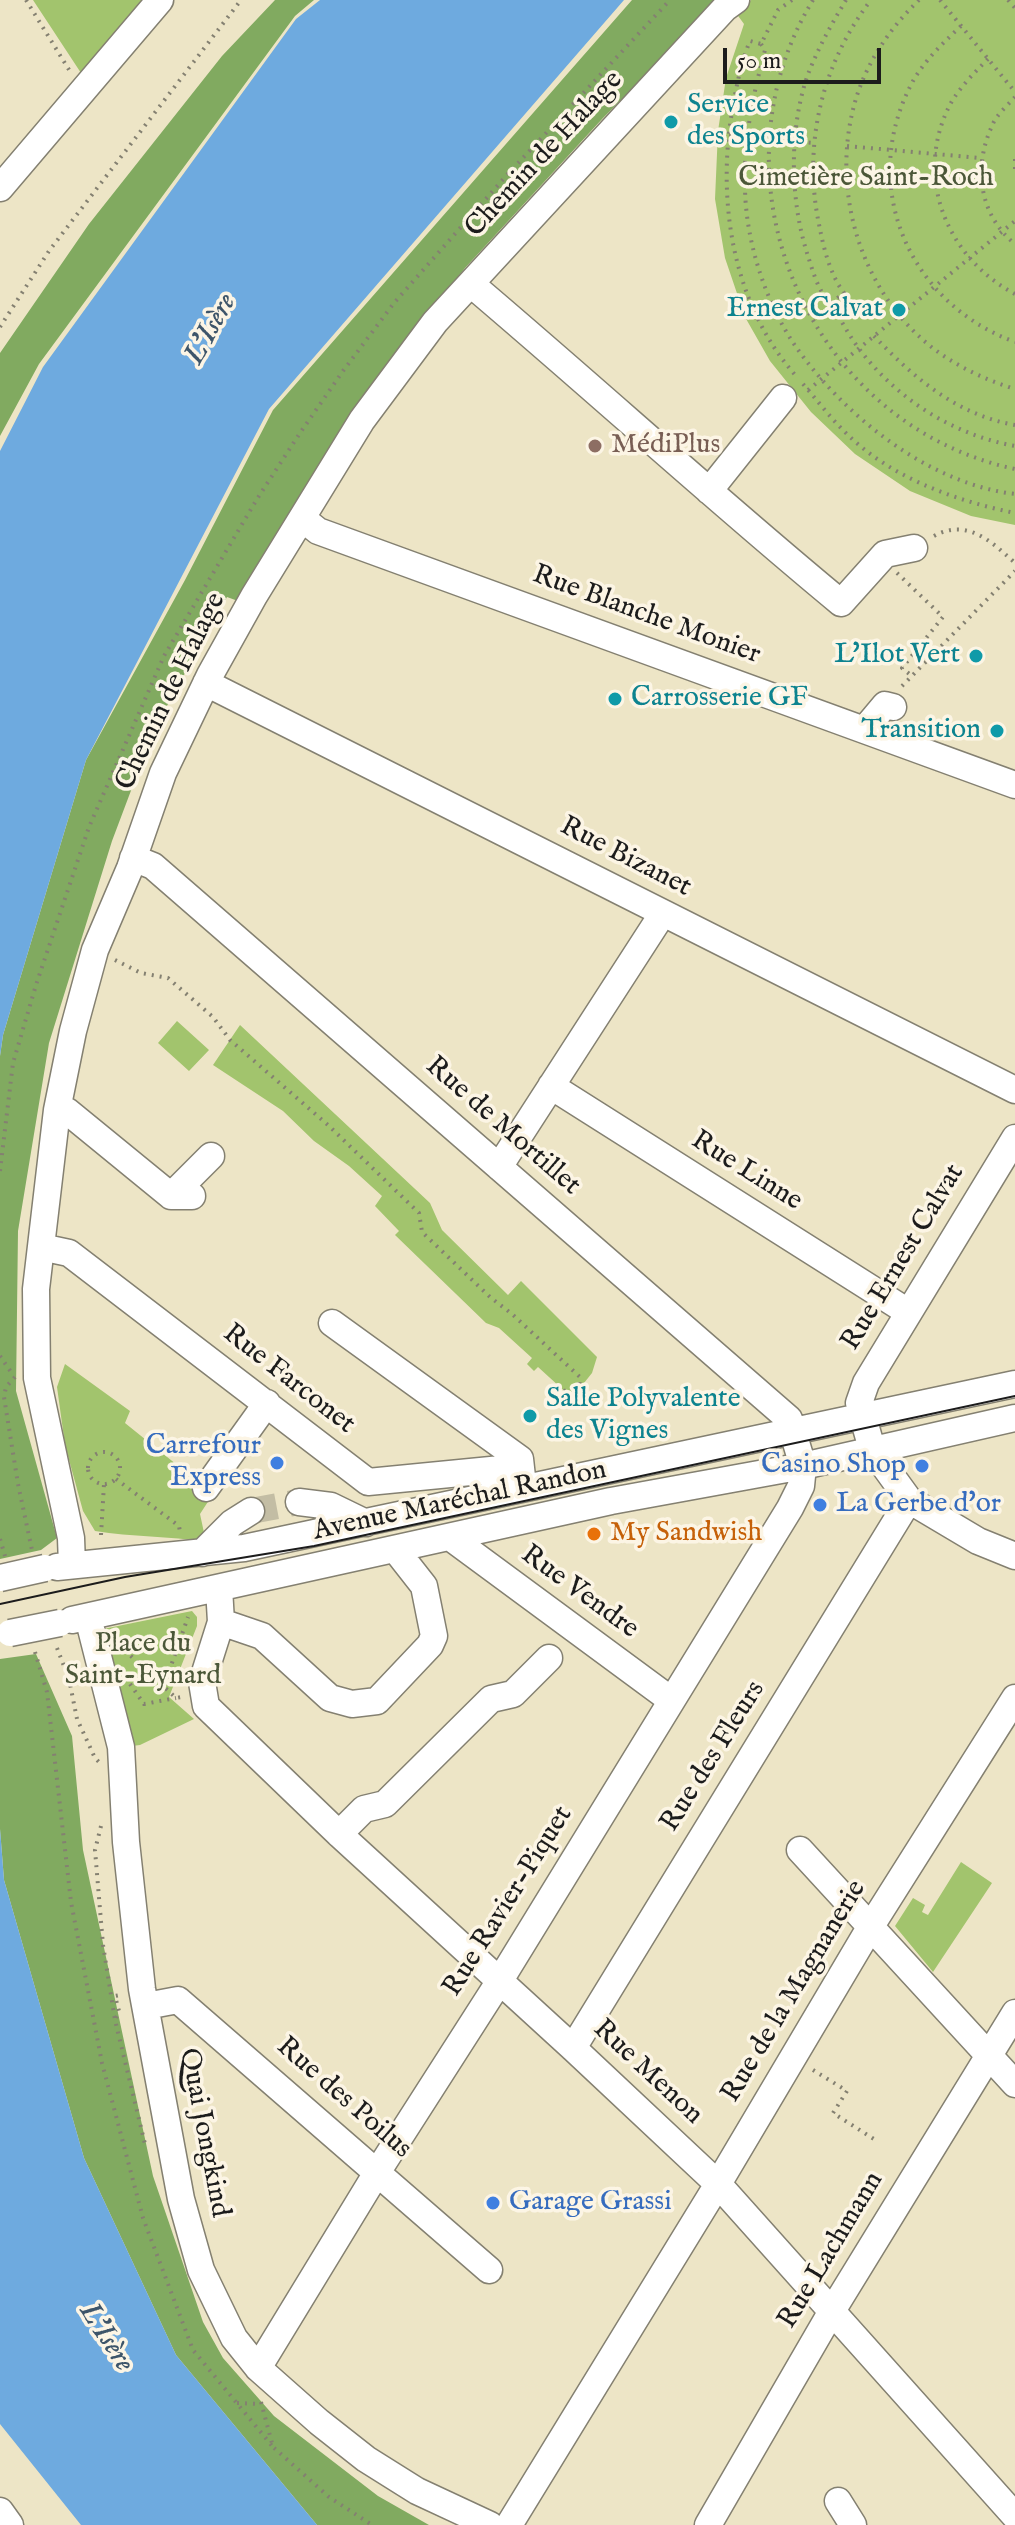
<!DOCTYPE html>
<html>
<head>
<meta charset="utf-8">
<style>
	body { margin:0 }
	#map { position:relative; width:1015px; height:2525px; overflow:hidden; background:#ede5c6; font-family:"IM FELL English",serif }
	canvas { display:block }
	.scale { position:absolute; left:723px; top:48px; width:158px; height:36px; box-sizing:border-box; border:4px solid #1c1c1c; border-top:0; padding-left:10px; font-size:24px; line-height:28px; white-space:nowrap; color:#1c1c1c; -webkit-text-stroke:6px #fcf5e5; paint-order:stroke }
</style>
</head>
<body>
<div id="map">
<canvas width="1015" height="2525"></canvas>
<div class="scale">50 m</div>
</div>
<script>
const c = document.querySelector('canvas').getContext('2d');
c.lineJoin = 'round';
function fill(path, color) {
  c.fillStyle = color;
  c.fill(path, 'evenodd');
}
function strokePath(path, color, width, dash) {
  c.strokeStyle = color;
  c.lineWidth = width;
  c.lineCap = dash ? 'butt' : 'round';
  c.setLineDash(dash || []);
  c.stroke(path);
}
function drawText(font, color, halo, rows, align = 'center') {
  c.font = font + ' "IM FELL English",serif';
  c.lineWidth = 7;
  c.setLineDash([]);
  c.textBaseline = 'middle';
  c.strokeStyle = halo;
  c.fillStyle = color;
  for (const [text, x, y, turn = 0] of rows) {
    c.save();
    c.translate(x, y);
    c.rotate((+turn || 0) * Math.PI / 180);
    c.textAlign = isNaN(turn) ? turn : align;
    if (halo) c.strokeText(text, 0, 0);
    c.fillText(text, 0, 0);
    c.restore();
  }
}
const green = new Path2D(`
	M33,0H144L81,73Z
	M751,0H1015V525L971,516L910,491L855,454L811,412L770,361L745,317L725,258L715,199L718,131L726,78L744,24L736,13Z
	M177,1021L209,1050L189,1071L158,1043Z
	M240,1025L430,1203L442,1230L508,1295L521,1281L597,1357L592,1373L572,1398L538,1367L534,1371L527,1364L532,1358L499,1328L486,1323L395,1235L399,1231L375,1206L382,1196L349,1166L314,1141L283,1111L213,1065Z
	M65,1364L130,1411L125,1423L213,1494L200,1514L206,1542C169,1536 132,1537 95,1531L83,1511L65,1445L57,1387Z
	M192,1611L197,1617V1626L169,1697L194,1719L140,1745L132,1746L103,1629Z
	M961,1862L992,1883L933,1972L895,1926L913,1898L925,1905L922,1912L928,1915Z`);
const forest = new Path2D(`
	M275,0H314L295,16L39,364L0,436V353L89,224L222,56Z
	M632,0H721L603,118L465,268L383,373L238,601L227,597L163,713L144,756L112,841L49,1043L18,1231L16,1391L57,1538L41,1550L0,1559V1056L3,1035L86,760L185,580L273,410Z
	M36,1654L72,1736L83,1850L153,2176L203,2322L223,2358L274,2416L378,2496L429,2525H317L176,2355L84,2158L4,1880L0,1829V1659Z`);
const water = new Path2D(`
	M320,0H624L269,409L86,760L3,1035L0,1056V451L43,367L296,19Z
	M0,1829L4,1880L84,2158L176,2355L317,2525H81L0,2424Z`);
const minorTunnel = new Path2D(`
	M251,1511L299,1502`);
const path = new Path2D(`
	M26,0L71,73
	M792,0L778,10L761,44L750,41C741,62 737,84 733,106C716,199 732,305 797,377
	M813,0C703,180 809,425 1015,469
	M846,0C831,25 817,50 807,77C789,131 790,199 807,253C812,268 818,293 831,303C840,318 849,336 860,350C898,400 954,435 1015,446
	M919,0C890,28 866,63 855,102C830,190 860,292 934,349C958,367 986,380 1015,389
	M940,0L1015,92
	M1008,0L1015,8
	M961,26C943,43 925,60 913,81C857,184 908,303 1015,342
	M761,44L765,50C753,95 743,142 745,189C746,241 765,301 794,344C842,414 928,484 1015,494
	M988,59C975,72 962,85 952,101C912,173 945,257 1015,294
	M1015,97C1007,106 996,115 992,126C973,167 979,215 1015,244
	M729,135L814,143
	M847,146L980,158
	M1015,159V171
	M831,303L844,293C831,276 824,250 820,229C802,149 820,66 871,0
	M0,327L49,251L241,0
	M874,336C914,378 957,415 1015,425
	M803,384C818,401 831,419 848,435C892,478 956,501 1015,513
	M808,390L1015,221
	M934,536C967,518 991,541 1015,563
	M897,573L943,617L902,668L912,676
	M902,686L1015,571
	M115,960L141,973L168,978L213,1017L230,1040L328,1125L419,1213L422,1232L490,1297L512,1314L580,1377L579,1390
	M0,1171L13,1063L36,985L89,827L164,656L257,499L300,433L343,371L394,303L507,175L670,0
	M0,1356L13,1375
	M15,1377L6,1387L4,1397L18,1484L32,1550
	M564,1391L579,1386
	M88 1468a16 16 0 1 1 32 0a16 16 0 1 1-32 0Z
	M116,1479L179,1526L180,1532
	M101,1535L104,1484
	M0,1539L5,1556
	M119,1645L176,1698L182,1697
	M57,1648L69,1679L77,1719L95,1758L99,1762
	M35,1652L47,1692L71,1902L102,2063L143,2218L193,2350L273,2447
	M130,1684L144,1704L176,1698
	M164,1686L188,1617
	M101,1826L95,1850L103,1945L115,2020L145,2144
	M116,2018L119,2011L115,1996L120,1995
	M813,2070L847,2091L833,2113L877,2141
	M261,2402L273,2447L329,2497L372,2525
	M237,2403L261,2404`);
const minor = new Path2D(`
	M0,188L160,0
	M471,284C595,389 715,499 841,603L885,554L914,548
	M709,491L783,398
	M303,519L318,531L1015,785
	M206,683L1015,1090
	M864,730L885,705L893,707
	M133,858L153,866L789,1419L803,1466L801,1486L790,1508L499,1982L378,2171L258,2368
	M551,1086L908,1312
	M57,1110L67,1111L171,1196H192
	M1015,1138L866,1383L859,1403L872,1449L909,1500L978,1541L1015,1556
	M499,1167L663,913
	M171,1196L211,1156
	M41,1247L69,1253L368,1482L501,1469L520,1476
	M332,1323L520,1459L523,1486
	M206,1488L267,1403
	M299,1502L331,1506L366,1523
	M450,1537L671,1700
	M202,1553L232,1523L251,1511
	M72,1565L71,1538L37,1378L36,1289L57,1110L73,1031L95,950L130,868L163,773L210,675L254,596L362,420L435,322L725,8L736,0
	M57,1567L244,1548L1015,1384
	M219,1588L221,1622L202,1682L206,1706L339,1834L573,2048L718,2184L1015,2516
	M88,1617L121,1747L126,1842L142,1989L181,2199L201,2270L234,2338L258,2368L319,2422L366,2459L417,2491L490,2525
	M72,1620L611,1501L803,1466L1015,1418
	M221,1622L262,1636L330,1698L352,1704L377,1701L430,1645L434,1636L424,1586L395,1549
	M339,1834L364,1809L385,1804L491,1699L513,1694L549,1658
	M800,1850L1015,2084
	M146,2006L178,2000L489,2270
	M573,2048L909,1500
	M838,2501L853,2525
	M0,2511L10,2525
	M509,2525L718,2184L871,1926L1015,1698
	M708,2525L832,2311L1015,2013`);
const tram = new Path2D(`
	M0,1604L125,1577L314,1546L1015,1396`);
const minorBridge = new Path2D(`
	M0,1578L45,1568
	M10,1633L60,1623`);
const markers = [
	[671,122,8,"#0f9aa8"],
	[899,310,8,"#0f9aa8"],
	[595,446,8,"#8d6e63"],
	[976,656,8,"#0f9aa8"],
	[615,699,8,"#0f9aa8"],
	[997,731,8,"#0f9aa8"],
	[530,1416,8,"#0f9aa8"],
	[277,1463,8,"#3f7fe0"],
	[922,1466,8,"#3f7fe0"],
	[820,1505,8,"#3f7fe0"],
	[594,1534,8,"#e8710a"],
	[493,2203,8,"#3f7fe0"]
];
const cultureNames = [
	["Service",687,106],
	["des Sports",687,138],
	["Ernest Calvat",883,310,"right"],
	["L'Ilot Vert",960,656,"right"],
	["Carrosserie GF",631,699],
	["Transition",981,731,"right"],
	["Salle Polyvalente",546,1400],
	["des Vignes",546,1432]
];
const streetNames = [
	["Chemin de Halage",545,155,-47],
	["Rue Blanche Monier",646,616,20],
	["Chemin de Halage",172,692,-64],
	["Rue Bizanet",625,858,27],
	["Rue de Mortillet",502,1127,41],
	["Rue Linne",746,1172,32],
	["Rue Ernest Calvat",904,1258,-59],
	["Rue Farconet",288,1380,38],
	["Avenue Maréchal Randon",460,1502,-12],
	["Rue Vendre",579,1593,36],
	["Rue des Fleurs",714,1757,-58],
	["Rue Ravier-Piquet",509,1902,-58],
	["Rue de la Magnanerie",795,1992,-59],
	["Rue Menon",647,2073,43],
	["Rue des Poilus",343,2099,41],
	["Quai Jongkind",203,2133,79],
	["Rue Lachmann",832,2251,-59]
];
const parkNames = [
	["Cimetière Saint-Roch",866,179],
	["Place du",143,1645],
	["Saint-Eynard",143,1677]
];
const educationNames = [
	["MédiPlus",611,446]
];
const shopNames = [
	["Carrefour",261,1447],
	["Express",261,1479],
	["Casino Shop",906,1466],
	["La Gerbe d'or",836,1505,"left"],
	["Garage Grassi",509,2203,"left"]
];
const foodNames = [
	["My Sandwish",610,1534]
];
const waterNames = [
	["L'Isère",212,330,-61],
	["L'Isère",105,2338,57]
];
fill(green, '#a2c46d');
fill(forest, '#81aa60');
fill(water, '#6eaadf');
strokePath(minorTunnel, '#c3bda4', 26, [26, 13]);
strokePath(minor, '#848071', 29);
strokePath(path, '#848071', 4, [2, 6]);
strokePath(minor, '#fff', 26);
strokePath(tram, '#1c1c1c', 2);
strokePath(minorBridge, '#848071', 29, []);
strokePath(minorBridge, '#fff', 26);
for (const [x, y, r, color] of markers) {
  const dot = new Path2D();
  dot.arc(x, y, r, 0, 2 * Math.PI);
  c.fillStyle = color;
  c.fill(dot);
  strokePath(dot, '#fcf5e5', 3);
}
drawText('28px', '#0d838f', '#fcf5e5', cultureNames, 'left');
drawText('28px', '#1c1c1c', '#fcf5e5', streetNames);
drawText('28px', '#4b5738', '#fcf5e5', parkNames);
drawText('28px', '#785e54', '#fcf5e5', educationNames, 'left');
drawText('28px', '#366cbe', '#fcf5e5', shopNames, 'right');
drawText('28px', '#c56008', '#fcf5e5', foodNames, 'left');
drawText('italic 30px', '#3d556a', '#fcf5e5', waterNames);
</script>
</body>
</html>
